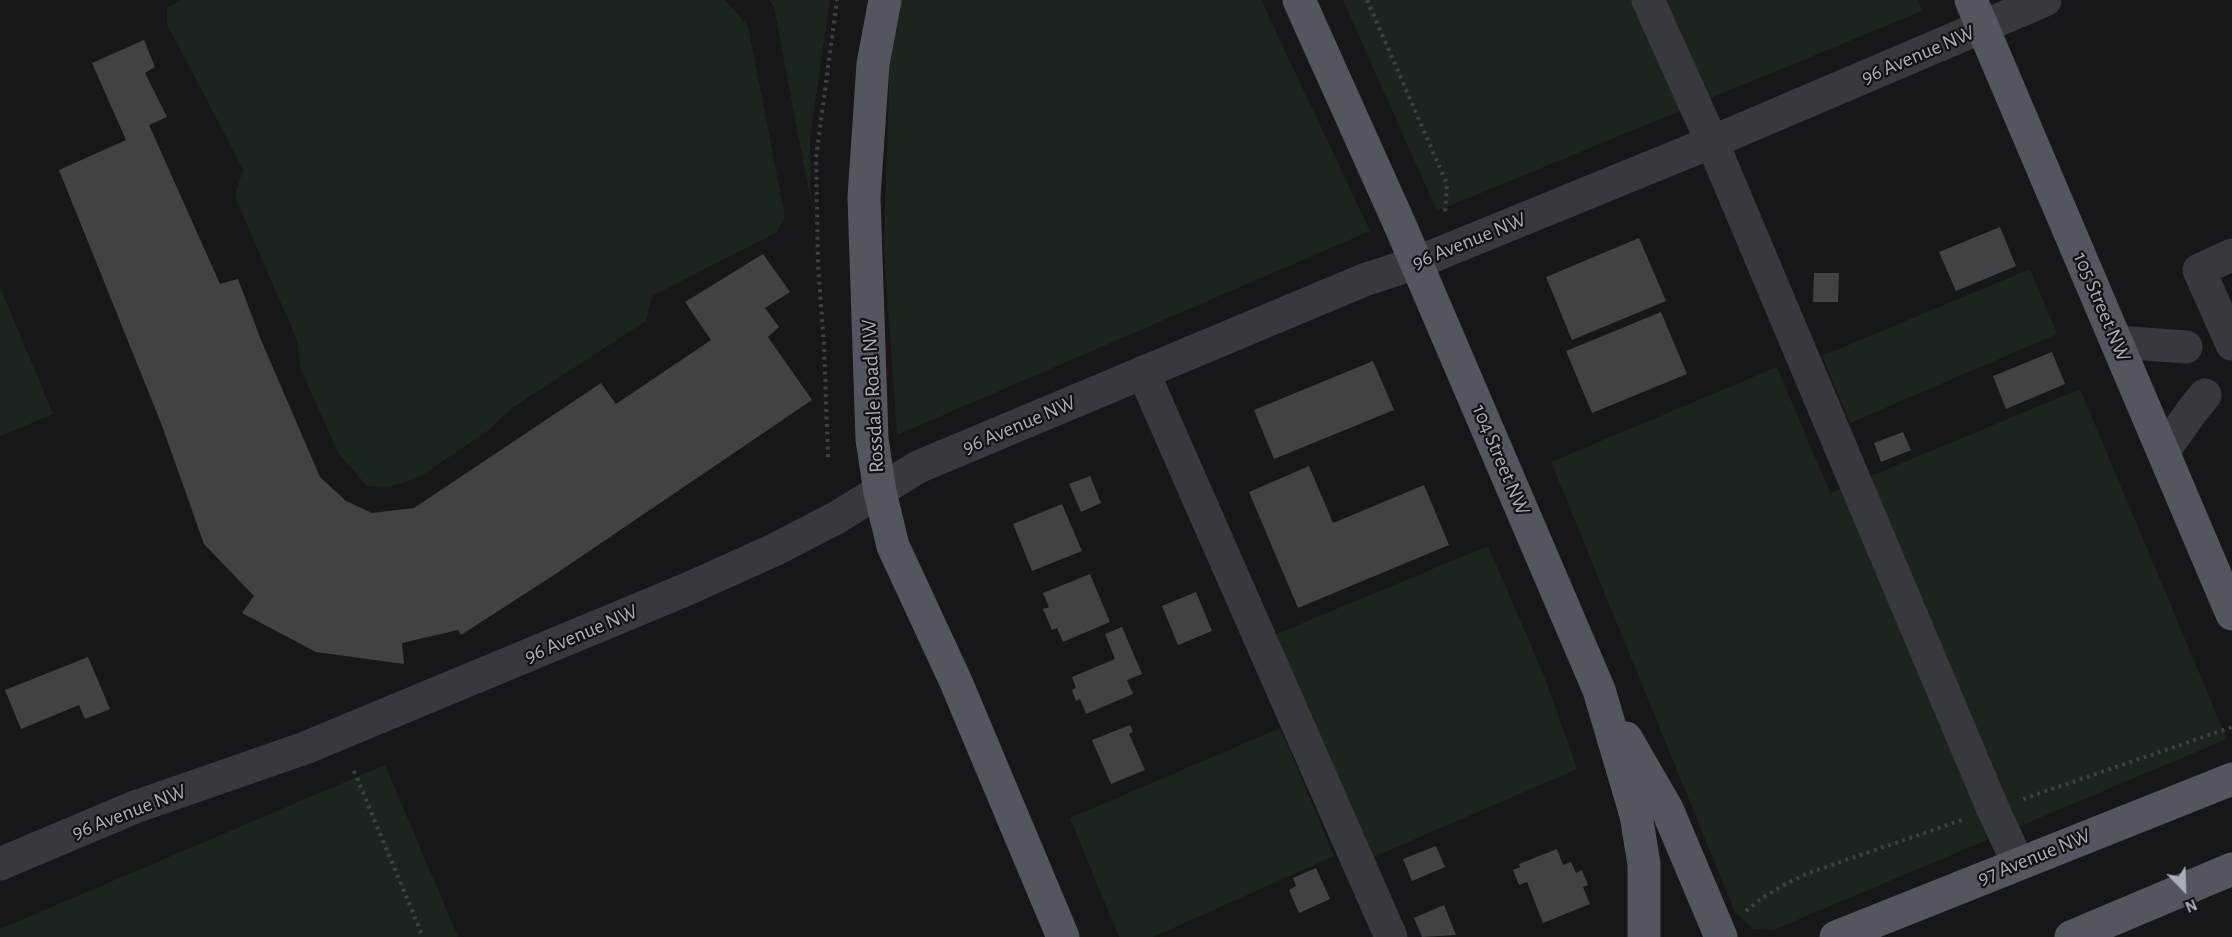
<!DOCTYPE html>
<html>
<head>
<meta charset="utf-8">
<style>
	body { margin:0 }
	#map { position:relative; width:2232px; height:937px; overflow:hidden; background:#171719; font-family:"Alegreya Sans",sans-serif }
	canvas { display:block }
	.north { position:absolute; left:2154px; top:859px; width:60px; height:60px; -webkit-text-stroke:4px #121214; paint-order:stroke; rotate:157deg; font-size:16px; font-weight:700; line-height:24px; text-align:center; color:#a8afba }
	.north::after { content:''; display:block; margin:auto; width:21px; height:27px; background:#a8afba; clip-path:polygon(50% 0,100% 100%,50% 72%,0 100%) }
</style>
</head>
<body>
<div id="map">
<canvas width="2232" height="937"></canvas>
<div class="north">N</div>
</div>
<script>
const c = document.querySelector('canvas').getContext('2d');
c.lineJoin = 'round';
function fill(path, color) {
  c.fillStyle = color;
  c.fill(path, 'evenodd');
}
function strokePath(path, color, width, dash) {
  c.strokeStyle = color;
  c.lineWidth = width;
  c.lineCap = dash ? 'butt' : 'round';
  c.setLineDash(dash || []);
  c.stroke(path);
}
function drawText(font, color, halo, rows, align = 'center') {
  c.font = font + ' "Alegreya Sans",sans-serif';
  c.lineWidth = 4.5;
  c.setLineDash([]);
  c.textBaseline = 'middle';
  c.strokeStyle = halo;
  c.fillStyle = color;
  for (const [text, x, y, turn = 0] of rows) {
    c.save();
    c.translate(x, y);
    c.rotate((+turn || 0) * Math.PI / 180);
    c.textAlign = isNaN(turn) ? turn : align;
    if (halo) c.strokeText(text, 0, 0);
    c.fillText(text, 0, 0);
    c.restore();
  }
}
const green = new Path2D(`
	M182,0H725L748,26L785,217L777,232L652,296L646,321L512,408L486,432L418,478L388,487L367,486L338,453L300,367L297,340L235,197L243,169L167,24V8Z
	M769,0H830L810,137L811,203L774,7Z
	M902,0H1261L1370,231L897,435L884,248L890,59Z
	M1343,0H1917L1922,11L1437,211Z
	M2030,269L2057,334L1850,423L1822,356Z
	M0,287L53,414L0,436Z
	M1777,367L1830,493L2080,389L2227,739L1773,930L1753,929L1735,912L1551,462Z
	M1488,546L1545,678L1577,769L1369,859L1274,635Z
	M1280,728L1334,856L1153,937H1119L1070,818Z
	M385,765L458,937H0V929Z`);
const building = new Path2D(`
	M144,40L155,67L145,73L167,117L149,125L220,284L238,279L261,340L320,477L346,501L372,513L414,508L601,383L616,404L711,340L685,302L763,254L790,292L765,308L779,327L768,337L812,400L554,575L461,635L458,630L402,643L404,664L316,652L242,613L254,596L204,544L161,423L59,170L126,140L92,63Z
	M2000,227L2016,266L1956,291L1939,252Z
	M1639,238L1666,301L1572,340L1546,277Z
	M1814,273H1839L1838,302H1813Z
	M1661,312L1687,374L1592,413L1566,351Z
	M2052,352L2065,384L2006,409L1993,376Z
	M1373,361L1394,410L1274,459L1254,410Z
	M1903,432L1911,450L1881,462L1874,443Z
	M1309,466L1333,523L1424,485L1449,545L1298,608L1249,492Z
	M1090,476L1101,503L1081,512L1069,484Z
	M1062,504L1082,551L1032,571L1013,524Z
	M1090,574L1110,622L1063,642L1057,628L1052,630L1043,609L1049,607L1043,593Z
	M1196,592L1212,631L1178,645L1162,606Z
	M1122,627L1142,674L1127,680L1133,694L1086,714L1080,699L1076,701L1072,690L1076,688L1072,677L1115,659L1105,634Z
	M88,657L110,709L85,719L79,705L21,729L5,690Z
	M1130,725L1133,732L1129,734L1145,770L1111,784L1092,740Z
	M1436,846L1445,867L1412,881L1403,859Z
	M1557,849L1563,865L1571,862L1576,873L1582,870L1588,885L1583,887L1590,904L1543,923L1527,882L1519,885L1513,870L1520,867L1519,864Z
	M1316,868L1330,899L1299,913L1289,890L1296,886L1293,878Z
	M1444,905L1456,935L1422,937L1414,918Z`);
const path = new Path2D(`
	M1367,0L1447,184L1445,215
	M828,457L824,345L818,266L816,158L837,0
	M354,771L423,937
	M2023,799L2232,727
	M1746,911C1766,893 1790,881 1814,871L1962,820`);
const minor = new Path2D(`
	M1648,0L1712,142L1993,809L2018,863
	M2232,255L2199,270L2232,344
	M2117,342L2186,347
	M1143,372L1391,937
	M2163,452L2192,411L2205,395
	M0,864L135,807L305,748L685,590L774,550L836,518L918,467L1364,280L1416,263L1712,142L2045,0`);
const major = new Path2D(`
	M885,0L873,64L864,197L872,439L880,492L893,546L956,682L1063,937
	M1299,0L1400,225L1599,690L1636,815L1644,864V937
	M1971,0L2232,614
	M1626,738L1667,809L1721,937
	M1836,937L2232,779
	M2071,937L2232,869`);
const streetNames = [
	["96 Avenue NW",1918,55,-23],
	["96 Avenue NW",1469,241,-22],
	["105 Street NW",2102,307,67],
	["Rossdale Road NW",873,396,-93],
	["96 Avenue NW",1019,425,-23],
	["104 Street NW",1501,460,67],
	["96 Avenue NW",581,634,-23],
	["96 Avenue NW",129,812,-21],
	["97 Avenue NW",2034,857,-22]
];
fill(green, '#1c251d');
fill(building, '#414246');
strokePath(path, '#3d4046', 4, [3, 4.5]);
strokePath(minor, '#37393f', 33);
strokePath(major, '#53565e', 33);
drawText('21px', '#a8afba', '#121214', streetNames);
</script>
</body>
</html>
